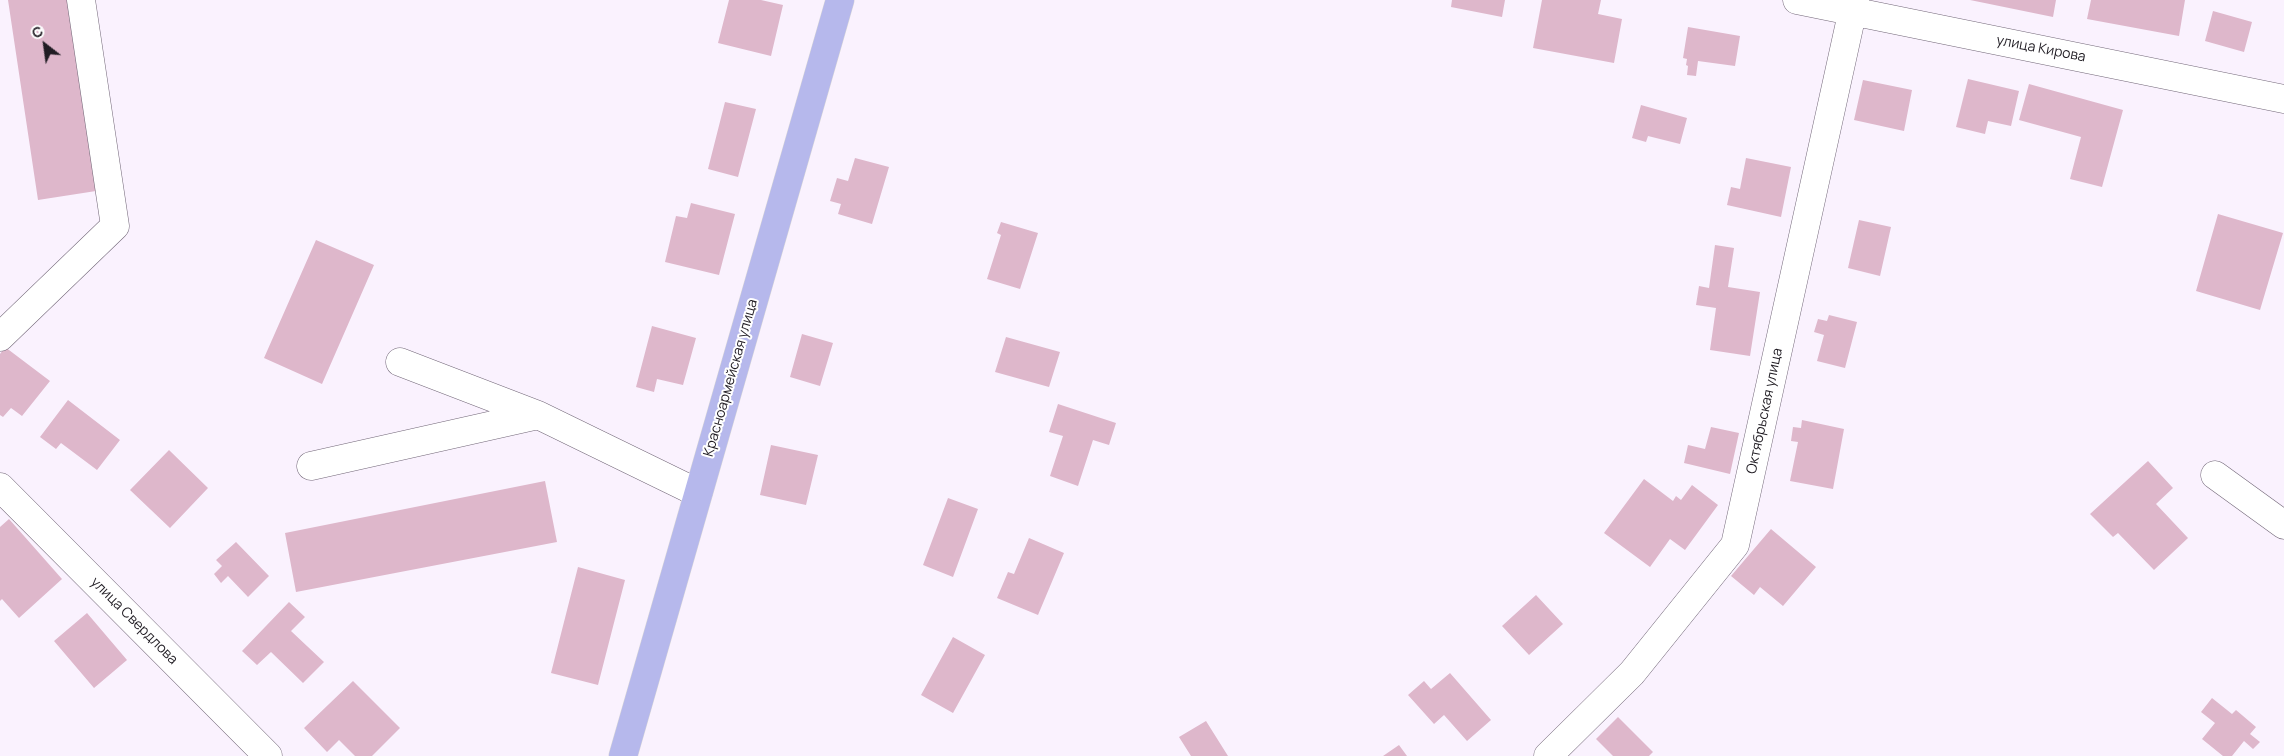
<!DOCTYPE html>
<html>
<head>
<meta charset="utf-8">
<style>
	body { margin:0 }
	#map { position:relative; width:2284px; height:756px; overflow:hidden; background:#faf2fe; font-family:Manrope,sans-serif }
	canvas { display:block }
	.north { position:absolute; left:20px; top:20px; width:50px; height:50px; -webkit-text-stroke:4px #fff; paint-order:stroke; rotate:330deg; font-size:14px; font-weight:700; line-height:20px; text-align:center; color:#211d24 }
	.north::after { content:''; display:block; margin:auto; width:18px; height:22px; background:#211d24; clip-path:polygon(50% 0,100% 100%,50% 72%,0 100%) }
</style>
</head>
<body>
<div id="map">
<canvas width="2284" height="756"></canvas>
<div class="north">С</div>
</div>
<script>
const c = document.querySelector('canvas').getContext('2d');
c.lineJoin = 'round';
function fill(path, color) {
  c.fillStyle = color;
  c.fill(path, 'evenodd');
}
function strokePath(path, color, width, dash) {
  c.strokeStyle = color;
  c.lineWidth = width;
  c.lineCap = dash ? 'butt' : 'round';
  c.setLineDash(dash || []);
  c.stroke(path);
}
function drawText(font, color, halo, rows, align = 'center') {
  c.font = font + ' Manrope,sans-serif';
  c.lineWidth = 4;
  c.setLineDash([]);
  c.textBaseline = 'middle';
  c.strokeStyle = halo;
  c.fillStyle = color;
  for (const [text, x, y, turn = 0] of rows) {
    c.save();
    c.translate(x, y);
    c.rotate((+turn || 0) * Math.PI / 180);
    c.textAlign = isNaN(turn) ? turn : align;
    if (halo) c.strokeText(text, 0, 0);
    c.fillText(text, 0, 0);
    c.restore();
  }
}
const building = new Path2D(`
	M8,0H67L96,191L38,200Z
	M729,0H761L783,5L771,56L718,43Z
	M1452,0H1505L1502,17L1451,7Z
	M1542,0H1601L1598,14L1622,19L1614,63L1533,48Z
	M1970,0H2056L2053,17Z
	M2091,0H2185L2179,36L2087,19Z
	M2213,11L2252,22L2244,52L2205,41Z
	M1688,27L1740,36L1735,66L1698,61L1696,76L1687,75L1688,66L1686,65L1687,59L1683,58Z
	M1968,79L2019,91L2011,126L1988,121L1985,134L1956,127Z
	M1863,80L1912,90L1904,131L1854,120Z
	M2029,84L2123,110L2102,187L2070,179L2081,137L2019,120Z
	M725,102L756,109L738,177L708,169Z
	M1641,105L1687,118L1680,144L1648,136L1646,142L1632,138Z
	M855,158L889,167L872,224L838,214L841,204L830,201L837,178L848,181Z
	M1746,158L1791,167L1781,217L1727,205L1731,187L1740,189Z
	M691,203L735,214L719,275L665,262L676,216L687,218Z
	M2218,214L2283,233L2260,310L2196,291Z
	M1859,220L1891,227L1880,276L1848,268Z
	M1001,222L1038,233L1020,289L987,279L1001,235L997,233Z
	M316,240L374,265L322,384L264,358Z
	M1715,245L1734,248L1728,287L1760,292L1750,356L1710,350L1716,308L1696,305L1699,286L1709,288Z
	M1829,315L1857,322L1845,368L1817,361L1824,335L1814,332L1818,319L1827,321Z
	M652,326L696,338L683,385L657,379L654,392L636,387Z
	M802,334L833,343L820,386L790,377Z
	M1006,337L1060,352L1049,387L995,372Z
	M5,347L50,381L22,416L11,408L3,417L0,415V354Z
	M68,400L120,440L97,470L61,443L56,449L40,437Z
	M1058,404L1116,423L1109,445L1093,440L1078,486L1050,476L1063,436L1049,432Z
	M1802,420L1844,429L1833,489L1790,481L1798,442L1791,441L1793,427L1801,428Z
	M1711,427L1739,433L1730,474L1684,463L1688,445L1705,449Z
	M771,445L818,455L806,505L760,495Z
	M169,450L208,488L170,528L130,490Z
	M2148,461L2173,488L2156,504L2188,538L2154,570L2118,533L2113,537L2090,514Z
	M1644,479L1673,501L1676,496L1681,500L1692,485L1718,505L1685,550L1670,539L1650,567L1604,533Z
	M545,481L557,542L296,592L285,533Z
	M948,498L978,509L953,577L923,565Z
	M9,519L62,579L19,618L2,599L0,601V527Z
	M1771,529L1816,567L1783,606L1760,587L1754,595L1731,576Z
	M1029,538L1064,553L1038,615L997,598L1008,572L1014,574Z
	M236,542L269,576L248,597L228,576L221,583L214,574L222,566L216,560Z
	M578,567L625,580L598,685L551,673Z
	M1536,595L1563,624L1529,655L1502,626Z
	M289,602L305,617L291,631L324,662L303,683L271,652L257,665L242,651Z
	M87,613L127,660L94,688L54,641Z
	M953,637L985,655L953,713L921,695Z
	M1450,673L1491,720L1467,741L1444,715L1434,724L1408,695L1424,681L1431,689Z
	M353,681L400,728L372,756H355L339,740L327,752L304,728Z
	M2212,698L2232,714L2236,710L2256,727L2250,734L2260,742L2253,749L2244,741L2232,756H2223L2202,739L2215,723L2201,712Z
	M1618,717L1653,752L1649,756H1613L1596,739Z
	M1206,721L1228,756H1191L1179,737Z
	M1399,745L1407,756H1383Z`);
const minor = new Path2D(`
	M1797,0L2284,99
	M0,337L115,226L81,0
	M400,362L538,415L698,493
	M311,466L538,415
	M2215,475L2284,525
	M0,487L268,756
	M1548,756L1632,673L1735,545L1855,0`);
const major = new Path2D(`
	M623,756L840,0`);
const streetNames = [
	["улица Кирова",2041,49,11],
	["Красноармейская улица",731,378,-74],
	["Октябрьская улица",1765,411,-78],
	["улица Свердлова",134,621,45]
];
fill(building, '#deb7cb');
strokePath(minor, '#726778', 29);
strokePath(major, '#d7d6d8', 29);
strokePath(minor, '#fff', 28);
strokePath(major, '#b6b8ec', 28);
drawText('14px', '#211d24', '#fff', streetNames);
</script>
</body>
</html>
